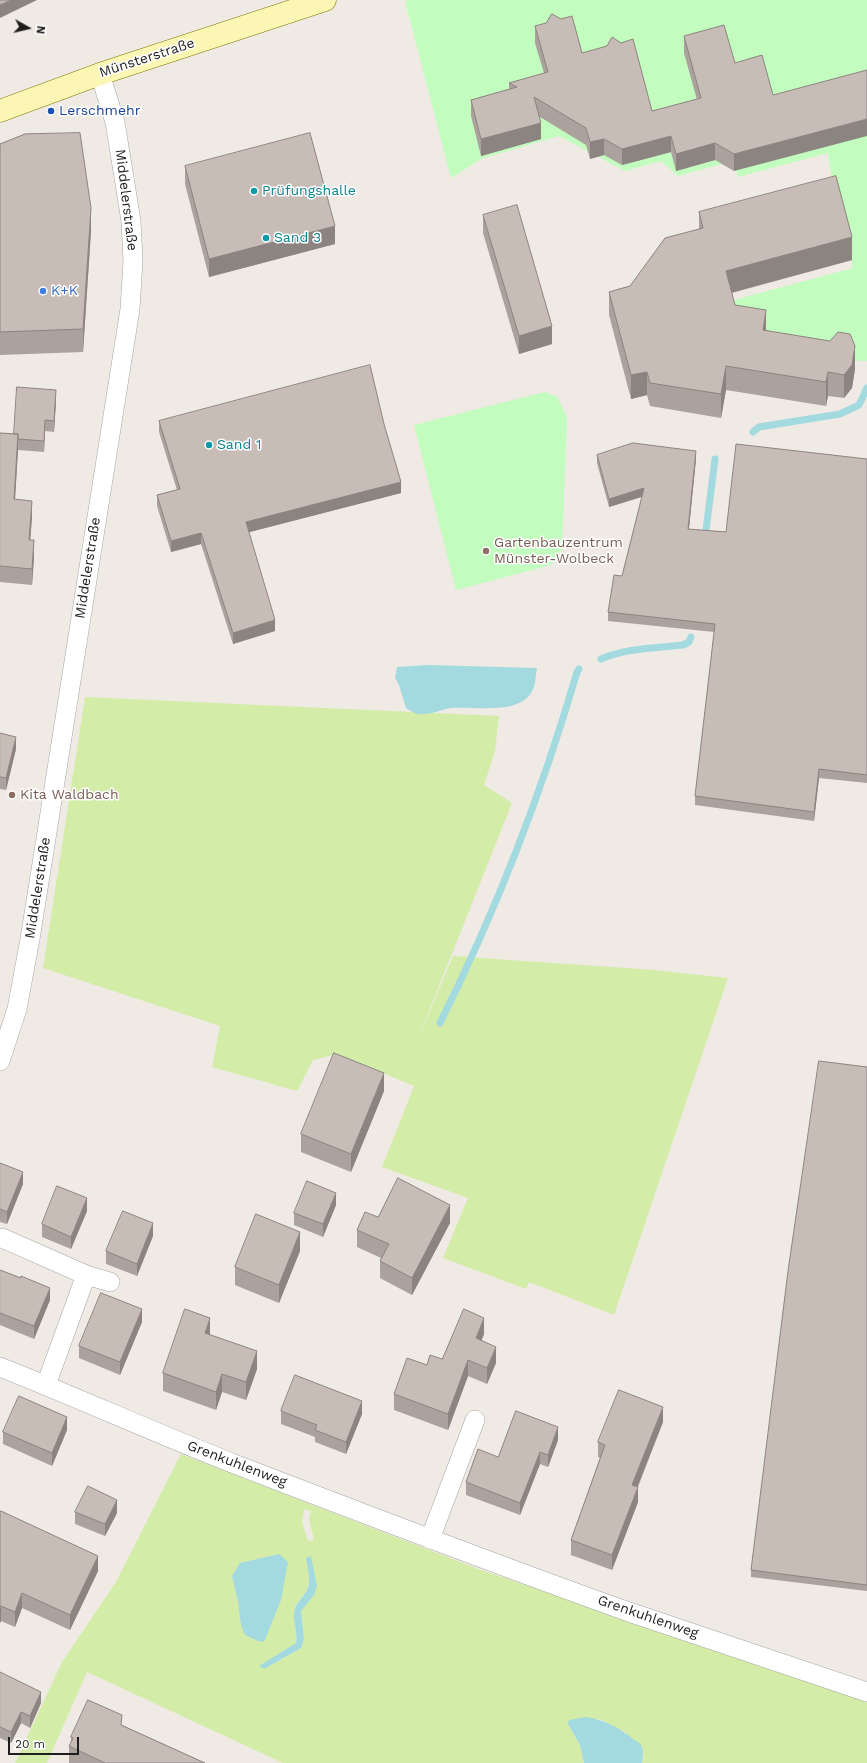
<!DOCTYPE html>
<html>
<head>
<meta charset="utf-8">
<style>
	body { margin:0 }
	#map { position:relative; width:867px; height:1763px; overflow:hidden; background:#f0eae4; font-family:"Work Sans",sans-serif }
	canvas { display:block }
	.north { position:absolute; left:8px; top:8px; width:40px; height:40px; -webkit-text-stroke:3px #fff; paint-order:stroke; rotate:98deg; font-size:11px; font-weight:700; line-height:16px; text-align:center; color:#1e1e1e }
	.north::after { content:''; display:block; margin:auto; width:14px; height:18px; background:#1e1e1e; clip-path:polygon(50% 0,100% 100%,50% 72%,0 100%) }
	.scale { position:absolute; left:8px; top:1737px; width:71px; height:18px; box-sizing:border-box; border:2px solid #1e1e1e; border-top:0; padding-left:5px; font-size:12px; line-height:14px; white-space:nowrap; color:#1e1e1e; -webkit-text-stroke:3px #fff; paint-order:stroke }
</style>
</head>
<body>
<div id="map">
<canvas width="867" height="1763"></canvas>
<div class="north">N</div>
<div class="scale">20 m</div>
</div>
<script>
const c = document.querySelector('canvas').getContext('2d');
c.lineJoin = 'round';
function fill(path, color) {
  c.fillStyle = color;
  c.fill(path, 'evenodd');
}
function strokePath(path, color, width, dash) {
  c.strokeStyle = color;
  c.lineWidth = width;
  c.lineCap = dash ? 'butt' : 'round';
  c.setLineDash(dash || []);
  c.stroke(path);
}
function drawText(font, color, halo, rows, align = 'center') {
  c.font = font + ' "Work Sans",sans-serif';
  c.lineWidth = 3;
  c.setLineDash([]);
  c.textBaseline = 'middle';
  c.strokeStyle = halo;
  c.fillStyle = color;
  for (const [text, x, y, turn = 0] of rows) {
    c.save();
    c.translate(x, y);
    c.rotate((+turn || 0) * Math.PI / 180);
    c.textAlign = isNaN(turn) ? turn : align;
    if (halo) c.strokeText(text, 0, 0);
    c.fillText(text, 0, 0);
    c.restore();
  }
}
const grass = new Path2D(`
	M85,697L499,716L495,751L484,785L512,803L414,1049L453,956L654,970L728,978L614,1315L529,1282L526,1289L443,1258L468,1198L382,1167L414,1086L337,1054L313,1060L297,1091L212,1067L220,1026L43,968Z
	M181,1454L481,1570L867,1700V1763H642L644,1756L625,1732L600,1719L568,1724L580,1745L584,1763H283L87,1672L47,1763H15L62,1662L116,1582ZM304,1509L311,1511L309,1519L314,1540L308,1541L302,1522ZM306,1558L314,1595L301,1611L304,1639L301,1648L268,1667L260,1666L296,1643C298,1633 293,1622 294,1612C295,1602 303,1598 307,1590C312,1582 307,1567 306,1558ZM288,1562L241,1625L238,1601L232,1576Z`);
const park = new Path2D(`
	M410,0H867V361L767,356L730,301L853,268L835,199L828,153L738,177L733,161L678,176L661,161L625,171L559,136L481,159L451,178L405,1Z
	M545,392L557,397L567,417L562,549L551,565L456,590L414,425Z`);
const water = new Path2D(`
	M428,665L537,668C535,678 536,689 528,697C511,714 473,706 450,708C441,710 432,714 423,714C416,715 411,711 406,708L399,685L395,678L397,667Z
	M279,1554L288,1562L281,1600L264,1642L258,1641L245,1635L241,1625L238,1601L232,1576L240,1563Z
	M311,1556L317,1586L314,1595L301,1611L304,1639L301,1648L264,1669L259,1666L296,1643C298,1633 293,1622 294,1612C296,1602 303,1598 307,1590C312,1582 307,1567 306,1558Z
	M586,1717C604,1720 619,1727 633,1739C635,1740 639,1742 641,1745C644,1750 643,1758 642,1763H584L580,1745L568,1724L569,1720Z`);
const stream = new Path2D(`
	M753,432L759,427L840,414L859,405L867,388
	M705,538L715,459
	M601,659C627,648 656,648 683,645L689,642L691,637
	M440,1023C496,911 542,792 577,672L579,669`);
const street = new Path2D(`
	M0,1061L17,1009L30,939L130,309L133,261L131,221L115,122L100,74
	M2,1238L86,1275L110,1282
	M0,1367C79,1398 157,1434 237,1465C367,1515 497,1565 629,1612C708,1639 788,1665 867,1692
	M46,1385L86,1275
	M430,1539L475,1420`);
const secondary = new Path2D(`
	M0,111L100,74L325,0`);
const wall = new Path2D(`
	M535,26L582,53L652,111L697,100L684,53V36L735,63L734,171L715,160L676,171L671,152L622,165L604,155L590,159L586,145L540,117L541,139L481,156L471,116V100L509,89V83L544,73L535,43Z
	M0,144L91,231L83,352L0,355Z
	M185,166L335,244L209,277L185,184Z
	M699,212L852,260L732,293L735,305L766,330L855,369L852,388L844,398L828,396L826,406L726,390L721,418L650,406L647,395L631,399L609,315V292L630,286L699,229Z
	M483,215L552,344L519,354L483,233Z
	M56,401L54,432L45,431L44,452L18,450L15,500L32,517L30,540L34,557L32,585L0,582V433L14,434Z
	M159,421L401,493L249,532L275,631L233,644L201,544L171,552L157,506V495L177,490L159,432Z
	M597,455L696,459L689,529L726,532L867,459V783L819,778L814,821L695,805V796L714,632L608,621V612L622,576L642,497L609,507L597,463Z
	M0,733L16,749L6,790L0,789Z
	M867,1067V1591L751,1577V1570Z
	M384,1091L351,1172L301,1152V1134Z
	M0,1163L23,1184L7,1224L0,1222Z
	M336,1205L323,1237L294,1225V1213Z
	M87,1211L71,1249L42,1237V1224Z
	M450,1223L412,1295L380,1278V1261L381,1258L357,1247V1230Z
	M153,1236L137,1276L106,1264V1251Z
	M300,1251L279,1303L235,1285V1267Z
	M0,1270L50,1300L34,1339L0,1325Z
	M142,1322L120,1375L79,1358V1346Z
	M484,1334L481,1341L496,1363L487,1384L468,1376L448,1430L394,1410V1394L442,1359Z
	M210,1335L257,1369L246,1400L222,1392L216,1410L163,1391V1373Z
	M281,1411L362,1414L346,1454L315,1442V1437L281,1424Z
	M663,1422L638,1487V1502L612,1570L571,1555V1540L600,1458L598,1457V1442Z
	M67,1430L52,1466L3,1444V1432Z
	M558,1440L548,1467L540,1464L520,1515L466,1495V1482L498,1457Z
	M75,1512L117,1513L105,1536L75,1524Z
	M0,1513L98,1571L70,1630L22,1608L15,1627L1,1621L0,1623Z
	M0,1672L41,1703L30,1728L21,1723L11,1743L0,1738Z
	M122,1725L205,1763H69V1746L71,1743V1737Z`);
const shadedWall = new Path2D(`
	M11,0H37L0,18V5Z
	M867,119V136L734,171V154Z
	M541,123V139L481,156V139Z
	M671,136V152L622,165V149Z
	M604,139V155L590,159V142Z
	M715,143V160L676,171V154Z
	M91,208V231L83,352V329Z
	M335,226V244L209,277V259Z
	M852,237V260L726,294V271Z
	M766,310V333L763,330Z
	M552,326V344L519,354V336Z
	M855,346V369L852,388L844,398V375Z
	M726,366V390L721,418V394Z
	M647,372V395L631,399V375Z
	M828,372V396L826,406V382Z
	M56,390V401L54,432V421Z
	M45,420V431L44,452V441Z
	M18,434V450L14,515V499Z
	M696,451V459L688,537V529Z
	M401,482V493L246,533V522Z
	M644,488V496L609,507V499Z
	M32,501V517L29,556V540Z
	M201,533V544L171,552V541Z
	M34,540V557L32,585V569Z
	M275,620V631L233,644V633Z
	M16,737V749L6,790V778Z
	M819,769V778L814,821V812Z
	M384,1073V1091L351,1172V1154Z
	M23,1172V1184L7,1224V1212Z
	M336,1193V1205L323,1237V1224Z
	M87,1198V1211L71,1249V1237Z
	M450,1205V1223L412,1295V1278Z
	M153,1223V1236L137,1276V1264Z
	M300,1232V1251L279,1303V1285Z
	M50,1288V1300L34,1339V1326Z
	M142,1309V1322L120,1375V1362Z
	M210,1318V1336L205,1333Z
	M484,1318V1334L476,1354V1338Z
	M496,1347V1363L487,1384V1368Z
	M257,1351V1369L246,1400V1382Z
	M468,1360V1376L448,1430V1414Z
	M222,1374V1392L216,1410V1392Z
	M362,1401V1414L346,1454V1442Z
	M663,1407V1422L632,1500V1485Z
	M67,1417V1430L52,1466V1453Z
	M558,1427V1440L548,1467V1455Z
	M540,1452V1464L520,1515V1503Z
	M638,1487V1502L612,1570V1555Z
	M117,1500V1513L105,1536V1524Z
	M98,1556V1571L70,1630V1615Z
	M22,1593V1608L15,1627V1612Z
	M1,1606V1621L0,1623V1608Z
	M41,1692V1703L30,1728V1716Z
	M21,1712V1723L11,1743V1732Z`);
const building = new Path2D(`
	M0,0H11L0,5Z
	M552,14L561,19L572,16L582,53L607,46L612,37L621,43L633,39L652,111L701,98L684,36L724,25L735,63L762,55L773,95L867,70V119L734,154L715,143L676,154L671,136L622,149L604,139L590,142L586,128L534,97L541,123L481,139L471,100L517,87L509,83L548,72L535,26L546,23Z
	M80,133L91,208L83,329L0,332V144L25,134Z
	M310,133L335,226L209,259L185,166Z
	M836,176L852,237L726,271L735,305L766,310L763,330L830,341L838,332L850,334L855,346L852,365L844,375L828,372L826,382L726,366L721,394L650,383L647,372L631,375L609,292L630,286L665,238L703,228L699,212Z
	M517,205L552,326L519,336L483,215Z
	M370,365L384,424L401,482L246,522L275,620L233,633L201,533L171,541L157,495L180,489L159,421Z
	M17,387L56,390L54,421L45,420L44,441L18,439V434H14Z
	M0,433L18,434L14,499L32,501L29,540H34L32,569L0,566Z
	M633,443L696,451L688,529L726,532L736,444L867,459V775L819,769L814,812L695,796L715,624L608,612L614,575L622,576L644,488L609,499L597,455Z
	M0,733L16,737L6,778L0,777Z
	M334,1053L384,1073L351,1154L301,1134Z
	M819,1061L867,1067V1585L751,1570L788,1271Z
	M0,1163L23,1172L7,1212L0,1209Z
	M398,1178L450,1205L412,1278L380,1261L389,1244L357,1230L365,1212L378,1217Z
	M307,1181L336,1193L323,1224L294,1213Z
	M57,1186L87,1198L71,1237L42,1224Z
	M123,1211L153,1223L137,1264L106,1251Z
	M256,1214L300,1232L279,1285L235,1267Z
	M0,1270L21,1278V1276L50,1288L34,1326L0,1313Z
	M101,1293L142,1309L120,1362L79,1346Z
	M185,1309L210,1318L205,1333L257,1351L246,1382L222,1374L216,1392L163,1373Z
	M464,1309L484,1318L476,1338L496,1347L487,1368L468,1360L448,1414L394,1394L407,1358L427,1365L430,1355L442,1359Z
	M295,1375L362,1401L346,1442L315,1430L317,1425L281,1411Z
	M619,1390L663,1407L632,1485L638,1487L612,1555L571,1540L605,1445L598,1442Z
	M19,1396L67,1417L52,1453L3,1432Z
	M516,1411L558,1427L548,1455L540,1452L520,1503L466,1482L478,1449L498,1457Z
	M88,1486L117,1500L105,1524L75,1512Z
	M1,1511L98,1556L70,1615L22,1593L15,1612L1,1606L0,1608V1513Z
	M0,1672L41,1692L30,1716L21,1712L11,1732L0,1727Z
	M88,1700L122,1715L121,1725L205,1763H105L69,1746L73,1738L71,1737Z`);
const markers = [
	[51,111,4,"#1a4fb4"],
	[254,191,4,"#0f9aa8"],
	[266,238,4,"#0f9aa8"],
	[43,291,4,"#3f7fe0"],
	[209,445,4,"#0f9aa8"],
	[486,551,4,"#8d6e63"],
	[12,795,4,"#8d6e63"]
];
const streetNames = [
	["Münsterstraße",147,58,-18],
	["Middelerstraße",126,200,83],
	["Middelerstraße",88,568,-81],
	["Middelerstraße",38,888,-81],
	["Grenkuhlenweg",237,1464,21],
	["Grenkuhlenweg",648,1617,19]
];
const transitNames = [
	["Lerschmehr",59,111]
];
const cultureNames = [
	["Prüfungshalle",262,191],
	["Sand 3",274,238],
	["Sand 1",217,445]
];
const shopNames = [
	["K+K",51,291]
];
const educationNames = [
	["Gartenbauzentrum",494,543],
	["Münster-Wolbeck",494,559],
	["Kita Waldbach",20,795]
];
fill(grass, '#d3eca7');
fill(park, '#c2fcbf');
fill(water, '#a2dae0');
strokePath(stream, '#a2dae0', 7);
strokePath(street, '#a5a5a5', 20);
strokePath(secondary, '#7b7700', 23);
strokePath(street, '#fff', 19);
strokePath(secondary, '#fcf6b5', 22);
fill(wall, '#aca29d');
fill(shadedWall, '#8c8480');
fill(building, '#c8bcb7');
strokePath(building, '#8c8480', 1);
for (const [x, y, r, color] of markers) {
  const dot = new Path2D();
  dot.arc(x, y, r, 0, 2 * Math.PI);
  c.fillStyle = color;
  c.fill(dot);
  strokePath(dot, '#fff', 1.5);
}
drawText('14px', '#1e1e1e', '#fff', streetNames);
drawText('14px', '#164399', '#fff', transitNames, 'left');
drawText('14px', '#0d838f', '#fff', cultureNames, 'left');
drawText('14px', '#366cbe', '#fff', shopNames, 'left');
drawText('14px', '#785e54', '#fff', educationNames, 'left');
</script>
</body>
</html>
